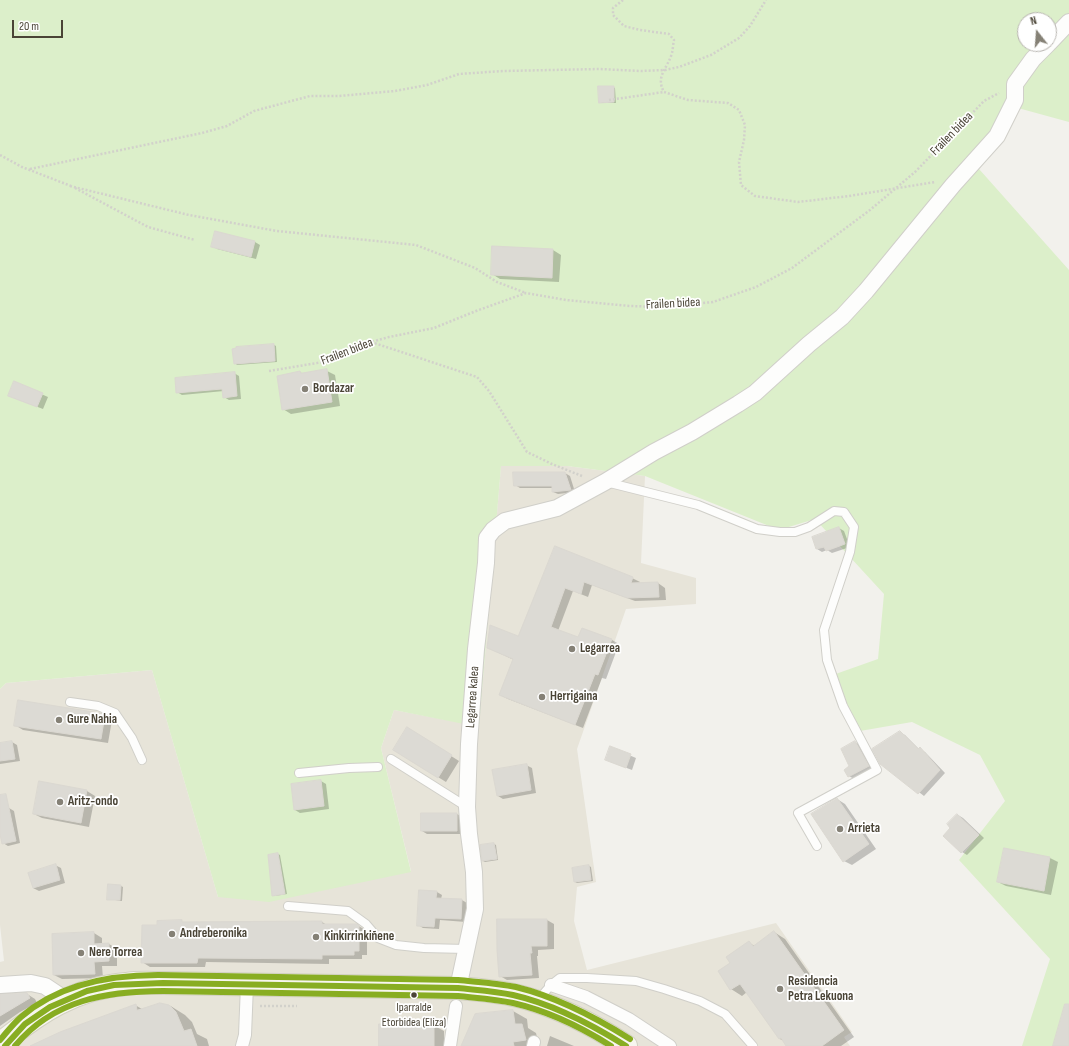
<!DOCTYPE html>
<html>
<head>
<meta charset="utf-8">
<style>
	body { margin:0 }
	#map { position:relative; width:1069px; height:1046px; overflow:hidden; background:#f2f1ec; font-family:"Sofia Sans Condensed",sans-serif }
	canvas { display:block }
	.north { position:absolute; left:1017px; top:12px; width:40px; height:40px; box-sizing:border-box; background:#fff; border:1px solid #b7b4af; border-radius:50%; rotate:343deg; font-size:11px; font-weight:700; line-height:16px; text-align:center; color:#4a4436 }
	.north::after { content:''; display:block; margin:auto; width:14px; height:18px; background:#858176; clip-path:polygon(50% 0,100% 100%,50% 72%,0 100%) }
	.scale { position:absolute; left:12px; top:20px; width:51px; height:18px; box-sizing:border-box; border:2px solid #4a4436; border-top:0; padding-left:5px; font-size:12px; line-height:14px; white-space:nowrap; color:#4a4436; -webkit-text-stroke:3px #fff; paint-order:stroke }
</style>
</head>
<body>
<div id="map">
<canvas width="1069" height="1046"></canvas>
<div class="north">N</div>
<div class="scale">20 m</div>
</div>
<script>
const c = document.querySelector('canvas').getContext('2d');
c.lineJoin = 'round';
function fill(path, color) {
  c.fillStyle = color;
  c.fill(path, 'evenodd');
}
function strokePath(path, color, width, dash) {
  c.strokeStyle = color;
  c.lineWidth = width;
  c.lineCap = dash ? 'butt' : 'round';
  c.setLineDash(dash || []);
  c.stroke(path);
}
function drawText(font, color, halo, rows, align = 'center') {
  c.font = font + ' "Sofia Sans Condensed",sans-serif';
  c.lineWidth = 3.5;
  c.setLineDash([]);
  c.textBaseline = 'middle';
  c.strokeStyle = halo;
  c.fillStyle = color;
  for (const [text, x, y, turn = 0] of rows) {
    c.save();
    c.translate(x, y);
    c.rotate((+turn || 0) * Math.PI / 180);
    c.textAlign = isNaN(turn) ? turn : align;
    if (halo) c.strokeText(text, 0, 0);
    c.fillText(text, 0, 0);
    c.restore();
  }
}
const residential = new Path2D(`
	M501,466H567L645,476L641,563L696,578V604L626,609L577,749L596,882L577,887L574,921L587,970L776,923L852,1032L844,1037L850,1046H0V962L4,961L0,925V689L6,683L152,670L218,897L411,871L381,748L394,710L479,726Z`);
const green = new Path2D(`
	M0,0H1069V122L1007,105L971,160L1069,270V1046H1022L1050,959L959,860L1005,801L980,755L912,722L860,731L830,676L878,659L884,594L815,519L779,530L645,476L567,466H501L479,727L394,710L381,748L411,872L269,902L218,897L152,670L6,683L0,689ZM1025,20H1049V44H1025Z`);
const shadow = new Path2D(`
	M613,87L615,88L616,103H602L600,102Z
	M216,232L255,242L260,245L256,259L217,249L212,246Z
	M553,250L561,255L559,282L500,279L492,274Z
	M274,345L276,346L277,362L237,365L235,363Z
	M327,371L335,375L340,406L291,414L283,409L300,372L303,374Z
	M234,373L239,376L241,399L229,400L224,397V391L182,395L177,392Z
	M14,382L48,397L43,409L14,398Z
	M565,473L570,476L575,492L558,494L553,492V488H520L515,485Z
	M839,528L844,531L850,547L832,553L827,550L822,552L817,549Z
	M555,548L632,578L640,582L639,584L658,583L665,588L666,600L635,601L592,585L588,597L573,591L558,631L579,639L583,629L612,640L619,644L606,679L602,678L583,728L508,699L500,695L514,660L488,648L519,638Z
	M104,716L112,720L108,743L23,730L15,725Z
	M900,732L905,735L919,749L925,752L945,773L924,796L881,763Z
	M415,733L459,761L446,782L394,750Z
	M12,742L17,745L20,761L0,764V744Z
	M855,742L861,745L873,769L854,779L849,776Z
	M610,747L636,758L632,770L611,762Z
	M526,765L532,768L536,793L503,799L498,796Z
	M321,781L326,784L329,809L300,813L295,810Z
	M40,782L87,791L95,796L89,827L42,818L34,814Z
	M837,799L845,804L876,849L852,865L844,861Z
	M9,808L14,811L20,843L8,846L3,843L0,829V809Z
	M457,814L462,817V834H427L422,831Z
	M958,815L963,818L984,838L967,855L962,852L944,836L952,828Z
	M494,844L496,845L498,860L485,862L483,861L481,846Z
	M1005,849L1050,858L1058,862L1051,895L1006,886L998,882Z
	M278,854L280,855L287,894L275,896L273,895Z
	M55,865L61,868L65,883L39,891L33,888Z
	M589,866L591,867L593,881L577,883L575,882Z
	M121,886L123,887L122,901L108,899Z
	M437,892L442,895L441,899L462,900L467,903L466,922L440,920L439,929L423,928L418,925Z
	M547,920L554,924V949L538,950V956H537L539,978L507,980L500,976Z
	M182,922L184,923L322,922L327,925H357L367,931V955H362V959H329V964L206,962L205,967H150L142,962L158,926Z
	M774,932L785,939L854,1037L841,1046H788L785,1042L780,1039L747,992L742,996L731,989L720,972L732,963L749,943L755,946Z
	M94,933L102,938V944H109L117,949V966H102L103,978L62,979L54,975Z
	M27,994L35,999L37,1003L20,1012L0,1026V995Z
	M135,1005L142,1009L169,1005L185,1015L192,1022L197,1034L207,1039L209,1046H38Z
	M513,1011L527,1019L528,1028L536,1033L539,1046H463Z
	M433,1025L444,1031V1046H380Z
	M550,1036L574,1046H547Z`);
const building = new Path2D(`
	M598,86H614V102L599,103Z
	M215,231L255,241L251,257L211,247Z
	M492,246L553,249L552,278L491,275Z
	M274,344L275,361L234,364L232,349L236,348V347Z
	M327,369L332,402L282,410L277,376L300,371L301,373Z
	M235,372L237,396L223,398L222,389L176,393L175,378Z
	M14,381L43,393L37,407L8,396Z
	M513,472H565L571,490L552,492V486H514Z
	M839,527L845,544L826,551L824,547L816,549L812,537Z
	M555,546L633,577L631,583L658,582L659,597L627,598L584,582L581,594L565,588L551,627L578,637L582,628L612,639L598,675L595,674L575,725L499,695L513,659L487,648L490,625L518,636Z
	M18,700L100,713L105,715L101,739L14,726Z
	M407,727L452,755L438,778L393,750Z
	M900,731L918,749L920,747L940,770L918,794L880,764L872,749Z
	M12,741L15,759L0,761V743Z
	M855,741L869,766L848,777L844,770L849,766L841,749Z
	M610,746L631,754L626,768L605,760Z
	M527,764L531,790L497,796L492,770Z
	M321,780L324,806L294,810L291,784Z
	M39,781L87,790L81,823L33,814Z
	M6,794L16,841L2,844L0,834V795Z
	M837,798L869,844L843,862L811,814Z
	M421,813H457V831H421Z
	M957,814L979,835L961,853L943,836L950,828L947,824Z
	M494,843L497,859L482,861L480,845Z
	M1004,848L1050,857L1044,891L997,882Z
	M278,853L285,894L272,896L268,855Z
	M56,864L60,880L33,888L28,873Z
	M589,865L591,880L574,882L572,868Z
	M108,884L121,885L120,900H107Z
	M419,890L437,891L436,898L462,899L461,919L435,918L434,927L417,926Z
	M497,919H547V946H531L532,953H530L532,975L499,977L497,950Z
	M182,920V922L322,921V924H357L359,926V951H354V955H322V959L198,958L197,963H141L142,925H157V921Z
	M774,931L844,1030L822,1046H786L781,1038L779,1039L740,984L730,990L718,971L730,963L726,957L749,941L753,946Z
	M94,932V944L109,943V961L94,962L95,974L53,975L52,934Z
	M27,993L30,998L0,1016V994Z
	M160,1003L169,1005L176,1012L184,1031L191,1029L197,1046H30L60,1032L136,1004L137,1010Z
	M1065,1004H1069V1046H1053Z
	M513,1010L515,1024H522L526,1040L513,1042L514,1046H461L475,1014Z
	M379,1024H434V1046H379Z`);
const path = new Path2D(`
	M623,0L613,8V15L624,26L640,30L669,34L674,40C673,44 673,49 672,53C668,68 655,76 664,92L688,100L728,103L739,110L745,125L744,140L739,162L741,185L755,196L798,202L849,196L935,182
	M609,100L664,92
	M0,155L22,167L71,186
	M30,169L202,133L227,126L254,111L310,96H339L395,91L427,85L459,74L503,71L599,69L641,71L665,70L679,67L711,55L739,38L750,26L766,0
	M70,186L189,215L277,231L416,245L475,268L497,282L526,293
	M75,188L148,227L195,240
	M371,342L477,377L489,391L527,452L552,464L582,476
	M269,371L323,362L371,342L389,337L434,328L476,311L526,293L566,300L630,306L664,307L713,302L756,287L792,268L870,210L915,172L984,101L999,93
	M260,1006H297`);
const service = new Path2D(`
	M606,482L698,505L757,529L780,532H795L809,527L834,511L844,512L854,527L850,552L824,630L827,660L843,706L877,770L798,813L817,846
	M70,702L98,706L115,713L132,738L142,760
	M391,759L467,807
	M299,773L349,768L378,767
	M288,906L348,911L366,924L378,938L396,945L424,948L466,949
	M538,1000L551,985L560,978H587L636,981L664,989L700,1001L725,1014L753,1046`);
const pedestrian = new Path2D(`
	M551,985L586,997L629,1019L670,1046
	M242,1046L245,1035L247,985
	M450,1046L456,1006
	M533,1046L534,1042`);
const minor = new Path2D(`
	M1049,43L1069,22
	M0,985L31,983L45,986L66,1000
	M458,988L475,909L474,872L469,834L467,807L469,744L476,649L486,563L487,538L493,530L505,521L557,508L605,482L654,452L692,432L738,404L755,393L809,344L842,317L866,291L953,185L997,136L1015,100V84L1033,59L1048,44`);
const secondary = new Path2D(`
	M0,1044C39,1012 75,988 126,984C138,982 151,983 163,983L458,988C479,990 501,991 522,997C559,1007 594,1025 626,1046`);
const bus1 = new Path2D(`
	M5,1046L25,1024L50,1007L87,991L114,985L163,983L458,988C476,990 495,991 513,995C553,1004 591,1024 626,1046`);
const bus2 = new Path2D(`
	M15,1046C53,1000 107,991 163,991L458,996C476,998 495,999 513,1003C548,1011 581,1027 611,1046`);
const bus3 = new Path2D(`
	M0,1040C7,1032 13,1024 21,1017C59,984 110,975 158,975L458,980C477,982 497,983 516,987C557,997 595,1017 630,1039`);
const markers = [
	[305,389,4,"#858176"],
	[572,649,4,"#858176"],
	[542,697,4,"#858176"],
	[59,720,4,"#858176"],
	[60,802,4,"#858176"],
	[840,829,4,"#858176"],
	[172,934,4,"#858176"],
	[316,937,4,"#858176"],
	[81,953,4,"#858176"],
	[780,989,4,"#858176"],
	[414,995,3.5,"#4a4436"]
];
const busNames = [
	["Iparralde",414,1008],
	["Etorbidea (Eliza)",414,1023]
];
const streetNames = [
	["Frailen bidea",952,134,-46],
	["Frailen bidea",673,304,-3],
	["Frailen bidea",347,352,-21],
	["Legarrea kalea",473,697,-86]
];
const poiNames = [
	["Bordazar",313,389],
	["Legarrea",580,649],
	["Herrigaina",550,697],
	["Gure Nahia",67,720],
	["Aritz-ondo",68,802],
	["Arrieta",848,829],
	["Andreberonika",180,934],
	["Kinkirrinkiñene",324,937],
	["Nere Torrea",89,953],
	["Residencia",788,982],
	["Petra Lekuona",788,997]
];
fill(residential, '#e7e4d9');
fill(green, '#dcefca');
fill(shadow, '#0003');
fill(building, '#dcdad4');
strokePath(building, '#dbd8d1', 1);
strokePath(service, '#d0cfc9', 10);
strokePath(pedestrian, '#d0cfc9', 14);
strokePath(minor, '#d0cfc9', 18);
strokePath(secondary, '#d2d0c2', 24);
strokePath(path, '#d2d1cb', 2.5, [2, 2]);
strokePath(service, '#fdfdfc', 8);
strokePath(pedestrian, '#fdfdfc', 12);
strokePath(minor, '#fdfdfc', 16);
strokePath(secondary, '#f7f6ef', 22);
strokePath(bus1, '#88ad22', 6);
strokePath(bus2, '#88ad22', 6);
strokePath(bus3, '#88ad22', 6);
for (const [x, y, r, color] of markers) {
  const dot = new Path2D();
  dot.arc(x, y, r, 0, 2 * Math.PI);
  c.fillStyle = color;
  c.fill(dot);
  strokePath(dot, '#fff', 1.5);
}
drawText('12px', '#4a4436', '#fff', busNames);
drawText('13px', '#4a4436', '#fff', streetNames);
drawText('bold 13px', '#4a4436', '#fff', poiNames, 'left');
</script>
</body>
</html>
